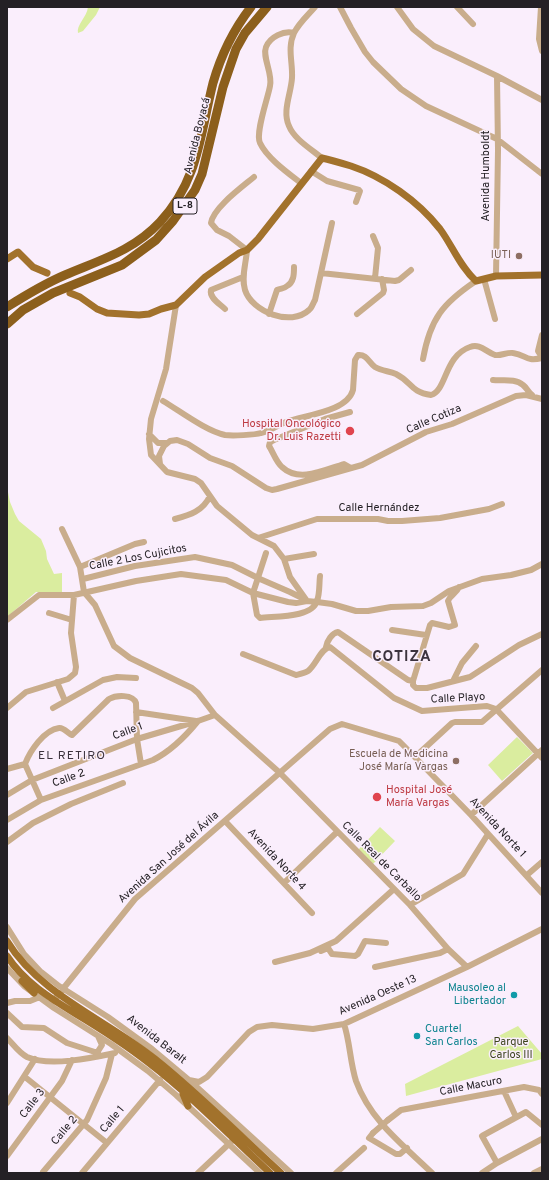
<!DOCTYPE html>
<html>
<head>
<meta charset="utf-8">
<style>
	body { margin:0 }
	#map { position:relative; width:549px; height:1180px; overflow:hidden; background:#faeefc; font-family:Overpass,sans-serif }
	canvas { display:block }
	.frame { position:absolute; inset:0; border:8px solid #242025; pointer-events:none }
</style>
</head>
<body>
<div id="map">
<canvas width="549" height="1180"></canvas>
<div class="frame"></div>
</div>
<script>
const c = document.querySelector('canvas').getContext('2d');
c.lineJoin = 'round';
function fill(path, color) {
  c.fillStyle = color;
  c.fill(path, 'evenodd');
}
function strokePath(path, color, width, dash) {
  c.strokeStyle = color;
  c.lineWidth = width;
  c.lineCap = dash ? 'butt' : 'round';
  c.setLineDash(dash || []);
  c.stroke(path);
}
function drawText(font, color, halo, rows, align = 'center') {
  c.font = font + ' Overpass,sans-serif';
  c.lineWidth = 3;
  c.setLineDash([]);
  c.textBaseline = 'middle';
  c.strokeStyle = halo;
  c.fillStyle = color;
  for (const [text, x, y, turn = 0] of rows) {
    c.save();
    c.translate(x, y);
    c.rotate((+turn || 0) * Math.PI / 180);
    c.textAlign = isNaN(turn) ? turn : align;
    if (halo) c.strokeText(text, 0, 0);
    c.fillText(text, 0, 0);
    c.restore();
  }
}
const green = new Path2D(`
	M88,7H100L96,15L83,31L78,33C76,25 87,17 88,7Z
	M7,487L10,502L15,514L19,521L41,539L46,551L47,559L54,574L62,573V592H36L7,617Z
	M517,737L533,753L502,781L488,765Z
	M380,827L395,841L373,864L358,850Z
	M518,1026L542,1054V1059L406,1096L405,1084Z`);
const minor = new Path2D(`
	M315,7C308,15 299,23 294,33C287,48 293,63 292,78C291,94 282,111 289,126C294,139 311,149 322,158
	M340,7L351,28L365,52L373,62L401,89L426,106L497,139L542,174
	M397,7L413,29L434,46L497,76L542,100
	M457,7L473,24
	M541,7L539,39L542,51
	M294,33C284,30 270,37 266,47C262,57 273,74 270,86C268,98 255,133 260,143C267,158 288,173 301,183
	M311,171L327,181L359,190L360,191L356,202
	M254,177C242,187 213,208 211,223L217,230L229,236L247,250C246,264 241,277 245,290C252,312 291,327 309,310C312,308 313,303 315,300L332,223
	M373,236L378,248L375,278
	M321,273L395,281L399,280L411,270
	M496,276L498,150L497,76
	M484,279L495,319
	M176,305L166,369L151,419L149,439L151,455L167,472L195,479L201,483L217,506L252,535L274,546L284,559L290,577L307,601
	M225,309C220,304 209,298 211,290L243,277
	M269,314L277,290C281,288 284,289 287,286C294,282 294,274 294,267
	M357,314L383,293L384,290L382,279
	M542,357L538,351L542,335
	M423,359C430,319 443,303 476,281
	M493,380C503,381 515,378 523,385C527,388 528,392 532,395
	M163,401C180,411 206,431 225,435C232,436 255,435 261,433C270,431 278,425 286,422C305,415 347,412 353,390L355,360L358,355C367,354 369,363 375,367C382,371 389,371 396,374C412,382 410,392 431,395C447,390 444,356 470,347C480,343 486,352 495,355C501,356 507,352 513,353C527,355 525,362 542,358
	M350,412L325,419L274,440L270,442L269,446C273,452 276,462 282,467C299,483 324,470 344,464L351,468
	M149,434L158,443H167
	M160,464L159,456L164,446L170,441L177,440L188,444L210,458L232,466L266,488L272,490L277,489L362,465L426,432L452,424L516,396L526,395L542,399
	M175,519C190,515 203,511 210,496
	M62,529L80,567L84,592L95,605L114,646L130,658L192,688L198,693L215,715L280,773L410,905L448,949L467,967
	M258,538L317,519H378L388,521H402L440,518L489,509L502,504
	M266,553L253,593L257,615L260,618C275,616 312,618 317,601C320,593 319,584 320,576
	M284,559L314,554
	M80,567L135,544L144,542
	M83,579L135,566L195,557L232,565L260,579L290,592L304,599
	M459,587C456,594 450,595 448,601L455,625L449,627L432,623L430,625L413,681V685L416,688H427L470,677L519,645L542,634
	M49,613L72,620
	M7,620L39,595H74L136,581L181,574L226,580L253,593L288,602L296,603L307,601L317,602L332,604L356,611H368L391,607L423,606L431,603L449,591L482,579L511,575L531,570L542,564
	M392,630L426,635
	M326,647C327,641 332,633 338,632L408,680L413,681
	M243,654L296,675C300,674 305,673 308,671C316,665 321,648 330,647L394,698L422,711L487,706L496,709L542,758
	M453,681L462,663L476,646
	M57,682L65,701
	M7,708L26,692L68,679L75,673L76,667L71,633L74,595
	M53,708L103,680L117,677L136,678
	M136,712L196,721
	M415,757L452,723L455,722H482L542,670
	M25,764C30,751 44,730 59,728C64,727 68,734 72,735L109,699C116,695 133,694 136,703L137,739L141,764
	M7,769L25,764L41,800
	M7,795L32,780L137,739L198,721L215,715
	M471,815L542,750
	M7,820L41,800L153,760C171,751 185,737 198,721
	M225,821L312,913
	M7,842L33,823L71,804L123,783
	M527,875L542,862
	M284,883L337,832
	M410,905L463,874L488,834
	M7,927L24,954L40,971L59,986L108,1017L152,1049L189,1080L291,1173
	M321,951L328,948L332,954L355,956L358,954L365,941L386,943
	M275,962L310,953L336,941L394,889
	M375,967L440,953L448,949
	M7,968L24,986L54,1008L111,1044L148,1071L176,1095L260,1173
	M7,1003L15,1001H30L40,997
	M50,1005L135,899L330,729L342,724L399,741L404,746L471,815L542,893
	M7,1013L22,1027L44,1028L67,1043L98,1053
	M344,1024C350,1042 350,1062 356,1081C370,1120 403,1145 432,1173
	M7,1038C13,1044 19,1053 27,1057C49,1067 92,1058 115,1053
	M95,1056L102,1045L98,1036
	M25,1077L107,1143
	M189,1080L199,1082L207,1077L249,1032L257,1027L272,1025L313,1029L344,1024L467,967L542,929
	M504,1091L516,1117
	M7,1103L35,1059
	M388,1120L401,1110L524,1087L539,1090L542,1094
	M373,1133L369,1138L396,1154H400L407,1148
	M7,1156L62,1081L72,1060
	M497,1163L482,1136L526,1112L542,1125
	M43,1172L87,1120L106,1078L112,1054
	M82,1173L160,1080
	M198,1173L231,1142
	M336,1173L364,1148
	M482,1173L497,1163L542,1139
	M534,1173L542,1169`);
const major = new Path2D(`
	M7,259L18,252L33,267L47,273
	M70,293L80,297L97,309L107,313L139,315L149,314L161,309L176,305L205,277L239,253L247,250L258,239L322,158C331,160 341,163 351,166C384,177 418,201 440,229C452,245 460,267 476,281L496,276L542,275
	M7,941C40,995 107,1020 155,1059C199,1094 239,1135 281,1173
	M7,956C24,982 50,998 76,1014C101,1029 126,1045 149,1063C192,1096 230,1136 270,1173
	M22,981L34,993
	M183,1094L188,1106`);
const highway = new Path2D(`
	M7,307C26,295 44,284 65,275C100,260 133,251 160,222C199,180 200,134 213,83C221,55 234,29 251,7
	M7,324L23,310L53,293L122,265L156,240L173,221L195,190L202,174L223,87L236,49L245,33L267,7`);
const minorBridge = new Path2D(`
	M373,1133L388,1120`);
const markers = [
	[519,256,4,"#8d6e63"],
	[350,431,5,"#e0444e"],
	[456,761,4,"#8d6e63"],
	[377,797,5,"#e0444e"],
	[514,995,4,"#0f9aa8"],
	[417,1036,4,"#0f9aa8"]
];
const shields = [
	[185,206,24]
];
const shieldNames = [
	["L-8",185,206]
];
const streetNames = [
	["Avenida Boyacá",198,136,-76],
	["Avenida Humboldt",487,176,-90],
	["Calle Cotiza",434,420,-23],
	["Calle Hernández",379,509],
	["Calle 2 Los Cujicitos",138,558,-11],
	["Calle Playo",458,699,-3],
	["Calle 1",128,732,-20],
	["Calle 2",69,779,-20],
	["Avenida Norte 1",497,828,47],
	["Avenida San José del Ávila",169,858,-42],
	["Avenida Norte 4",276,860,47],
	["Calle Real de Carballo",381,862,45],
	["Avenida Oeste 13",378,996,-24],
	["Avenida Baralt",156,1040,38],
	["Calle Macuro",471,1087,-11],
	["Calle 3",33,1104,-53],
	["Calle 1",113,1120,-50],
	["Calle 2",65,1131,-50]
];
const educationNames = [
	["IUTI",511,256],
	["Escuela de Medicina",448,755],
	["José María Vargas",448,768]
];
const healthNames = [
	["Hospital Oncológico",341,425],
	["Dr. Luis Razetti",341,438],
	["Hospital José",386,791,"left"],
	["María Vargas",386,804,"left"]
];
const cultureNames = [
	["Mausoleo al",506,989],
	["Libertador",506,1002],
	["Cuartel",425,1030,"left"],
	["San Carlos",425,1043,"left"]
];
const parkNames = [
	["Parque",511,1043],
	["Carlos III",511,1056]
];
const neighbourhoodNames = [
	["EL RETIRO",72,757]
];
const districtNames = [
	["COTIZA",402,658]
];
fill(green, '#daed9f');
strokePath(minor, '#c9ad8c', 6);
strokePath(major, '#a2722c', 7);
strokePath(highway, '#8c5f1c', 9);
strokePath(minorBridge, '#c9ad8c', 6);
for (const [x, y, r, color] of markers) {
  const dot = new Path2D();
  dot.arc(x, y, r, 0, 2 * Math.PI);
  c.fillStyle = color;
  c.fill(dot);
  strokePath(dot, '#faeefc', 1.5);
}
for (const [x, y, w] of shields) {
  const box = new Path2D();
  box.roundRect(x - w / 2, y - 8, w, 16, 3);
  c.fillStyle = '#faeefc';
  c.fill(box);
  strokePath(box, '#242025', 1);
}
drawText('bold 10px', '#242025', null, shieldNames);
drawText('11px', '#242025', '#faeefc', streetNames);
drawText('11px', '#785e54', '#faeefc', educationNames, 'right');
drawText('11px', '#be3a42', '#faeefc', healthNames, 'right');
drawText('11px', '#0d838f', '#faeefc', cultureNames, 'right');
drawText('11px', '#3b431c', '#faeefc', parkNames);
c.letterSpacing = '1px';
drawText('12px', '#3c333e', '#faeefc', neighbourhoodNames);
c.letterSpacing = '0px';
c.letterSpacing = '1px';
drawText('bold 15px', '#3c333e', '#faeefc', districtNames);
c.letterSpacing = '0px';
</script>
</body>
</html>
